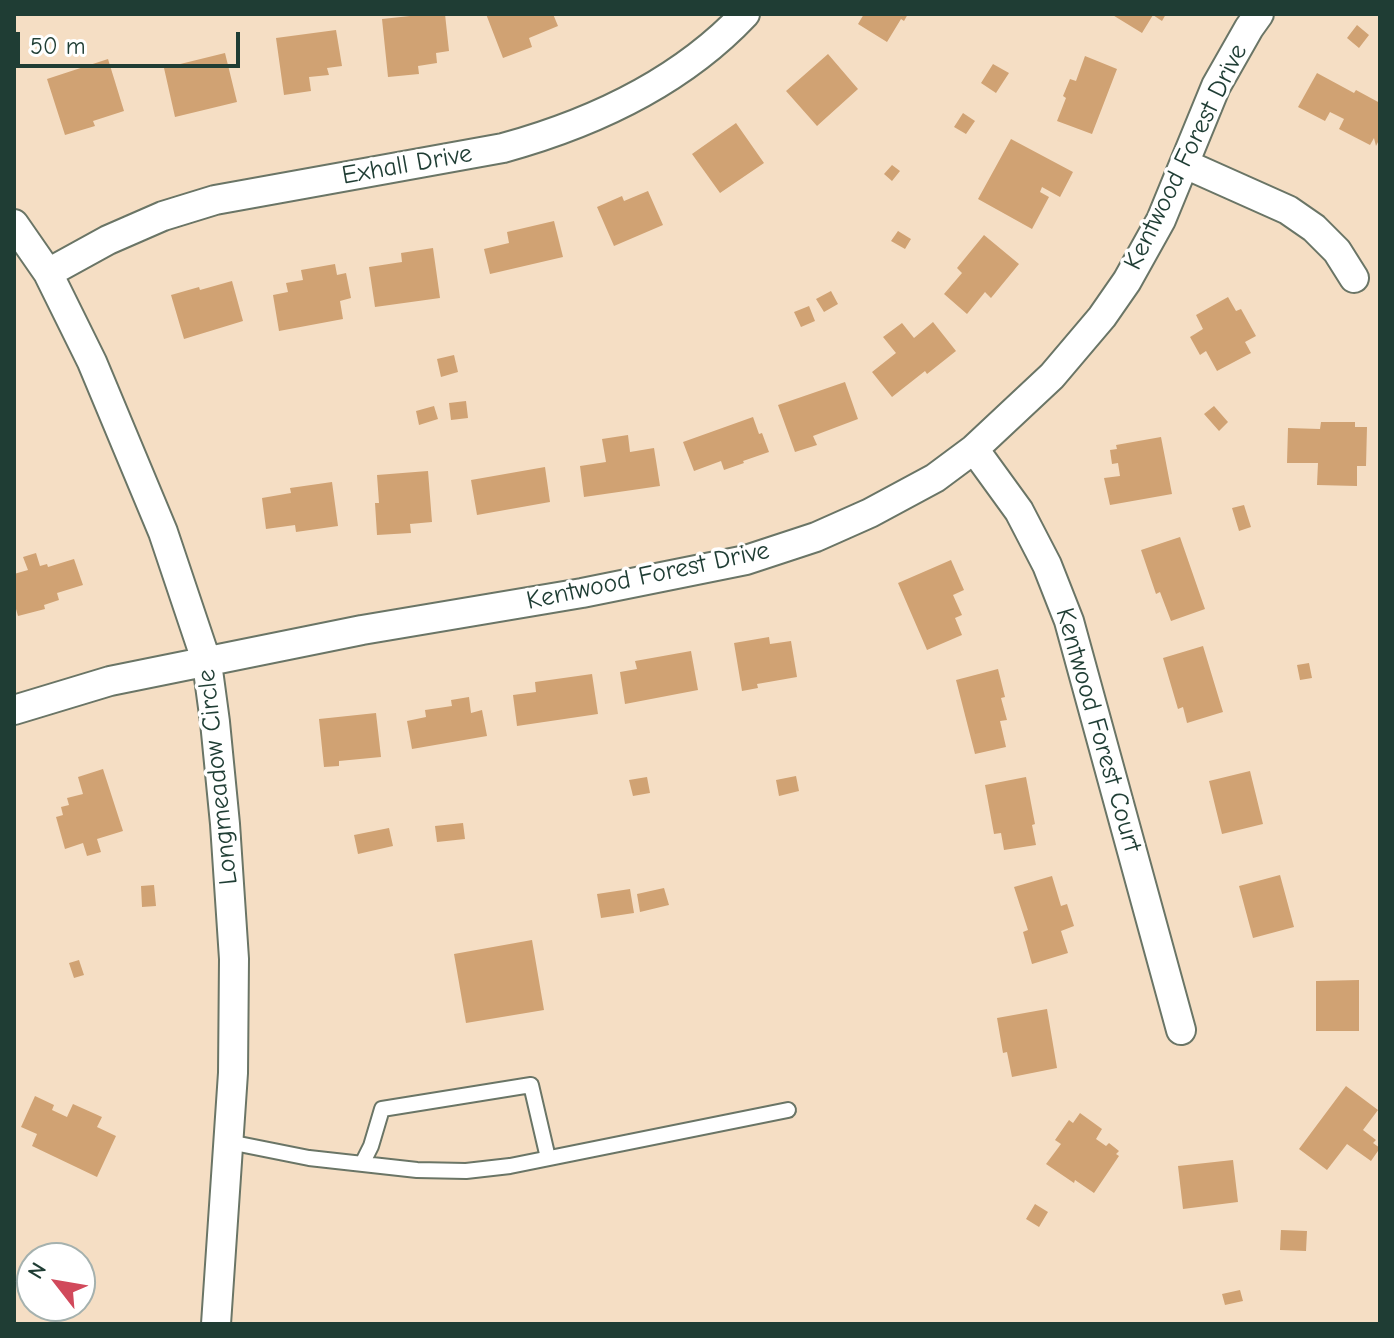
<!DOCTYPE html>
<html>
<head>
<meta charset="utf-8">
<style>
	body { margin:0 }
	#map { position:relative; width:1394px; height:1338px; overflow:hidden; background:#f5dec4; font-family:"Comic Neue",sans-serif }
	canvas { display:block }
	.frame { position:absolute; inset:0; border:16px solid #1f3d34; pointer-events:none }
	.north { position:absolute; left:16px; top:1242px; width:80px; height:80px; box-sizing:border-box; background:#fff; border:2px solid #a5b1ae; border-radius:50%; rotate:301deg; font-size:22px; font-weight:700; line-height:32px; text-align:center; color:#1f3d34 }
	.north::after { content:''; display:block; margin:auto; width:28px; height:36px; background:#d1495b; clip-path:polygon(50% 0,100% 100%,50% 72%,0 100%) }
	.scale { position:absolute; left:16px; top:32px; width:224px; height:36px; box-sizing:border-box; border:4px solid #1f3d34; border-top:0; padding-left:10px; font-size:24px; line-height:28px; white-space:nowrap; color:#1f3d34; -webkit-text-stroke:6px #fff; paint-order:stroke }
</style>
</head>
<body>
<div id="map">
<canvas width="1394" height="1338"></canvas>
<div class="frame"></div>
<div class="north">N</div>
<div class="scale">50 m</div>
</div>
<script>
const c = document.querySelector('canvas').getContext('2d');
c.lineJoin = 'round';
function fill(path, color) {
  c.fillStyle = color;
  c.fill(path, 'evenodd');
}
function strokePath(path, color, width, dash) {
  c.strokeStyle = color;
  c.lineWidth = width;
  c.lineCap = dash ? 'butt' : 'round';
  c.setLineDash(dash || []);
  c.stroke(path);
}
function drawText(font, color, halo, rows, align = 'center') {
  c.font = font + ' "Comic Neue",sans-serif';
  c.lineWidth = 7;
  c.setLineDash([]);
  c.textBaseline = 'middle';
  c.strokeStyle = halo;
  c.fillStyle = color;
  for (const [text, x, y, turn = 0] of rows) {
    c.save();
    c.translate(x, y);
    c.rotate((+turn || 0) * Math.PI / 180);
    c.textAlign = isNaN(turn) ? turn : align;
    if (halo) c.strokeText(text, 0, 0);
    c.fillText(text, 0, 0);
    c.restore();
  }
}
const building = new Path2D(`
	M429,14H445L449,51L436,53L437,63L418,66L419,74L388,77L382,19Z
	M486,14H553L558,26L529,38L532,47L503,58Z
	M864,14H908L904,21L901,19L887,42L858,24Z
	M1111,14H1166L1162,21L1153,15L1142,33Z
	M1357,25L1369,35L1359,48L1347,38Z
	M336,30L342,66L327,68L329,75L309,77L311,91L284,95L276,38Z
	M225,53L237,102L175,117L164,68Z
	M828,54L858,89L817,126L786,91Z
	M1085,56L1117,69L1092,134L1057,121L1066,98L1063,96L1070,79L1076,81Z
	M108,59L124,111L93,121L95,126L65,135L47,79Z
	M993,64L1009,73L996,93L981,83Z
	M1317,73L1354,93L1356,90L1380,103V138L1376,146L1374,138L1370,145L1339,129L1344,119L1330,112L1325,121L1298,107Z
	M963,113L975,121L966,134L954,127Z
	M736,123L764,163L720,193L692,154Z
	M1011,139L1073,172L1060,197L1042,187L1040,192L1049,197L1032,229L978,199Z
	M892,165L900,171L892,181L884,174Z
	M648,191L663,225L614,246L597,207L622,196L624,201Z
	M554,221L563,257L490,274L484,249L509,243L507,232Z
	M898,231L911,239L905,249L891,241Z
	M984,235L1019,264L991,298L985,292L967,314L944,294L962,273L957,268Z
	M433,248L440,298L375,307L369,267L402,262L401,253Z
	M335,264L337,275L346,273L351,298L340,301L343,319L279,331L273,295L288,292L286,283L303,280L301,270Z
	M232,281L243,321L184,339L171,295L199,287L200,290Z
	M831,291L838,304L824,312L816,299Z
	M1228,297L1236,311L1241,309L1256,336L1245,342L1251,353L1217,371L1206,351L1200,355L1190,337L1203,329L1196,315Z
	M809,306L815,321L801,327L794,312Z
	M933,322L956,351L927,374L925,371L892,397L872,372L896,353L883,337L902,323L914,338Z
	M454,355L458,372L441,377L437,359Z
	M845,382L858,419L813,436L817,445L795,452L778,405Z
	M466,401L468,418L451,420L449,403Z
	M434,406L438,419L419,425L416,411Z
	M1214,406L1228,422L1219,431L1204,414Z
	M753,417L759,434L762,433L769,452L743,461L744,463L724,470L721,461L694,471L683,442Z
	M1321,422H1355V427H1367L1366,466H1357V486L1317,485L1318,463H1287L1288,428L1320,429Z
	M628,435L630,452L654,448L660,486L584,497L580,466L606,462L602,439Z
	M1161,437L1172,494L1110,505L1104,478L1120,476L1118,463L1112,464L1110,450L1117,449L1116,445Z
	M545,467L550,502L477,515L471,480Z
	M428,471L432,522L410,524L411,533L377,535L375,503H379L377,475Z
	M332,482L338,526L296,532L295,525L266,529L262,498L291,493L290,488Z
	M1244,505L1251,527L1239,531L1232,508Z
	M1180,537L1205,609L1171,621L1160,592L1156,594L1141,550Z
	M36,553L40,566L47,564L48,567L74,559L83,585L57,593L59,600L44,605L45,609L18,616L14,602V574L28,570L23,557Z
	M951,560L964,590L953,595L962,615L955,618L962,635L927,650L898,583Z
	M769,637L770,644L791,641L797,677L757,684L758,688L742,691L734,643Z
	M1203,646L1223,712L1187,723L1183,707L1178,709L1163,658Z
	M691,651L698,690L625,704L620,672L637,669L635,661Z
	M1309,663L1312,678L1300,680L1297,665Z
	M998,669L1005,697L1001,698L1007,720L1000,721L1006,747L975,754L956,680Z
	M592,674L598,714L517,726L513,695L536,692L535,682Z
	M469,697L471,713L482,710L487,736L412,749L407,721L426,717L425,710L452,706L451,700Z
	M376,713L381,757L339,761V766L324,767L319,719Z
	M103,769L123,831L97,839L101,852L87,856L83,843L65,849L56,817L63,815L61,807L69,805L67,798L83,794L78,777Z
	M1250,771L1263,824L1222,834L1209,781Z
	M796,776L799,791L779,796L776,780Z
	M647,777L650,793L633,796L629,780Z
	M1026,777L1035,824L1032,825L1036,845L1004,850L1001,833L994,834L985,785Z
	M463,823L465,839L437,842L435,826Z
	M389,828L393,846L358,854L354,835Z
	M1280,875L1294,927L1253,938L1239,886Z
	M1052,876L1061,906L1067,904L1074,926L1061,931L1068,953L1032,964L1023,932L1028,930L1014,887Z
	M154,885L156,906L142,907L141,886Z
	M664,888L669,905L640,912L637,894Z
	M630,889L634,913L601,918L597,894Z
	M532,940L544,1010L466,1023L454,954Z
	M79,960L84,975L74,978L69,963Z
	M1359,980V1031H1316V981Z
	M1047,1009L1057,1068L1012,1077L1007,1052L1003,1053L997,1018Z
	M1346,1086L1378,1110L1363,1130L1376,1140L1373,1143L1380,1148L1371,1161L1347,1144L1327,1170L1299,1149Z
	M35,1096L54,1105L52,1110L67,1117L73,1104L102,1117L97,1127L116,1136L97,1177L32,1146L37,1134L21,1127Z
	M1080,1113L1102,1129L1096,1139L1106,1146L1109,1143L1119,1151L1116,1154L1119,1156L1094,1193L1075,1180L1074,1183L1046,1164L1061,1144L1055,1140L1069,1120L1073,1123Z
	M1233,1160L1238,1202L1183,1209L1178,1166Z
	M1035,1204L1048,1212L1039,1227L1026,1219Z
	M1281,1230L1307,1231L1306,1251L1280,1250Z
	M1240,1290L1243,1301L1225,1305L1222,1294Z`);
const service = new Path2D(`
	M229,1142L309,1158L417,1170L466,1171L510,1166L788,1110
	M362,1164L371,1146L382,1109L531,1085L548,1158`);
const minor = new Path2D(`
	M1185,164L1288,210L1314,228L1337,251L1354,278
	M14,224L48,273L92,362L163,532L207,663L215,722L225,824L234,959L233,1073L216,1324
	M48,273L108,240L163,216L215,200L503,148C594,123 680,83 745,14
	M974,449L1019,511L1047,565L1069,621L1181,1030
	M14,710L110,681L362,630L582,593L746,560L816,537L870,513L935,478L974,449L1052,376L1102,317L1127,281L1161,220L1216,86L1249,28L1259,14`);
const streetNames = [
	["Kentwood Forest Drive",1186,157,-64],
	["Exhall Drive",407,165,-10],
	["Kentwood Forest Drive",648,576,-12],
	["Kentwood Forest Court",1098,730,74],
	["Longmeadow Circle",218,777,-96]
];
fill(building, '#d0a273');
strokePath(service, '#6a7566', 18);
strokePath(minor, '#6a7566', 32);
strokePath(service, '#fff', 14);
strokePath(minor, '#fff', 28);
drawText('26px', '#1f3d34', '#fff', streetNames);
</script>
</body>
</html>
